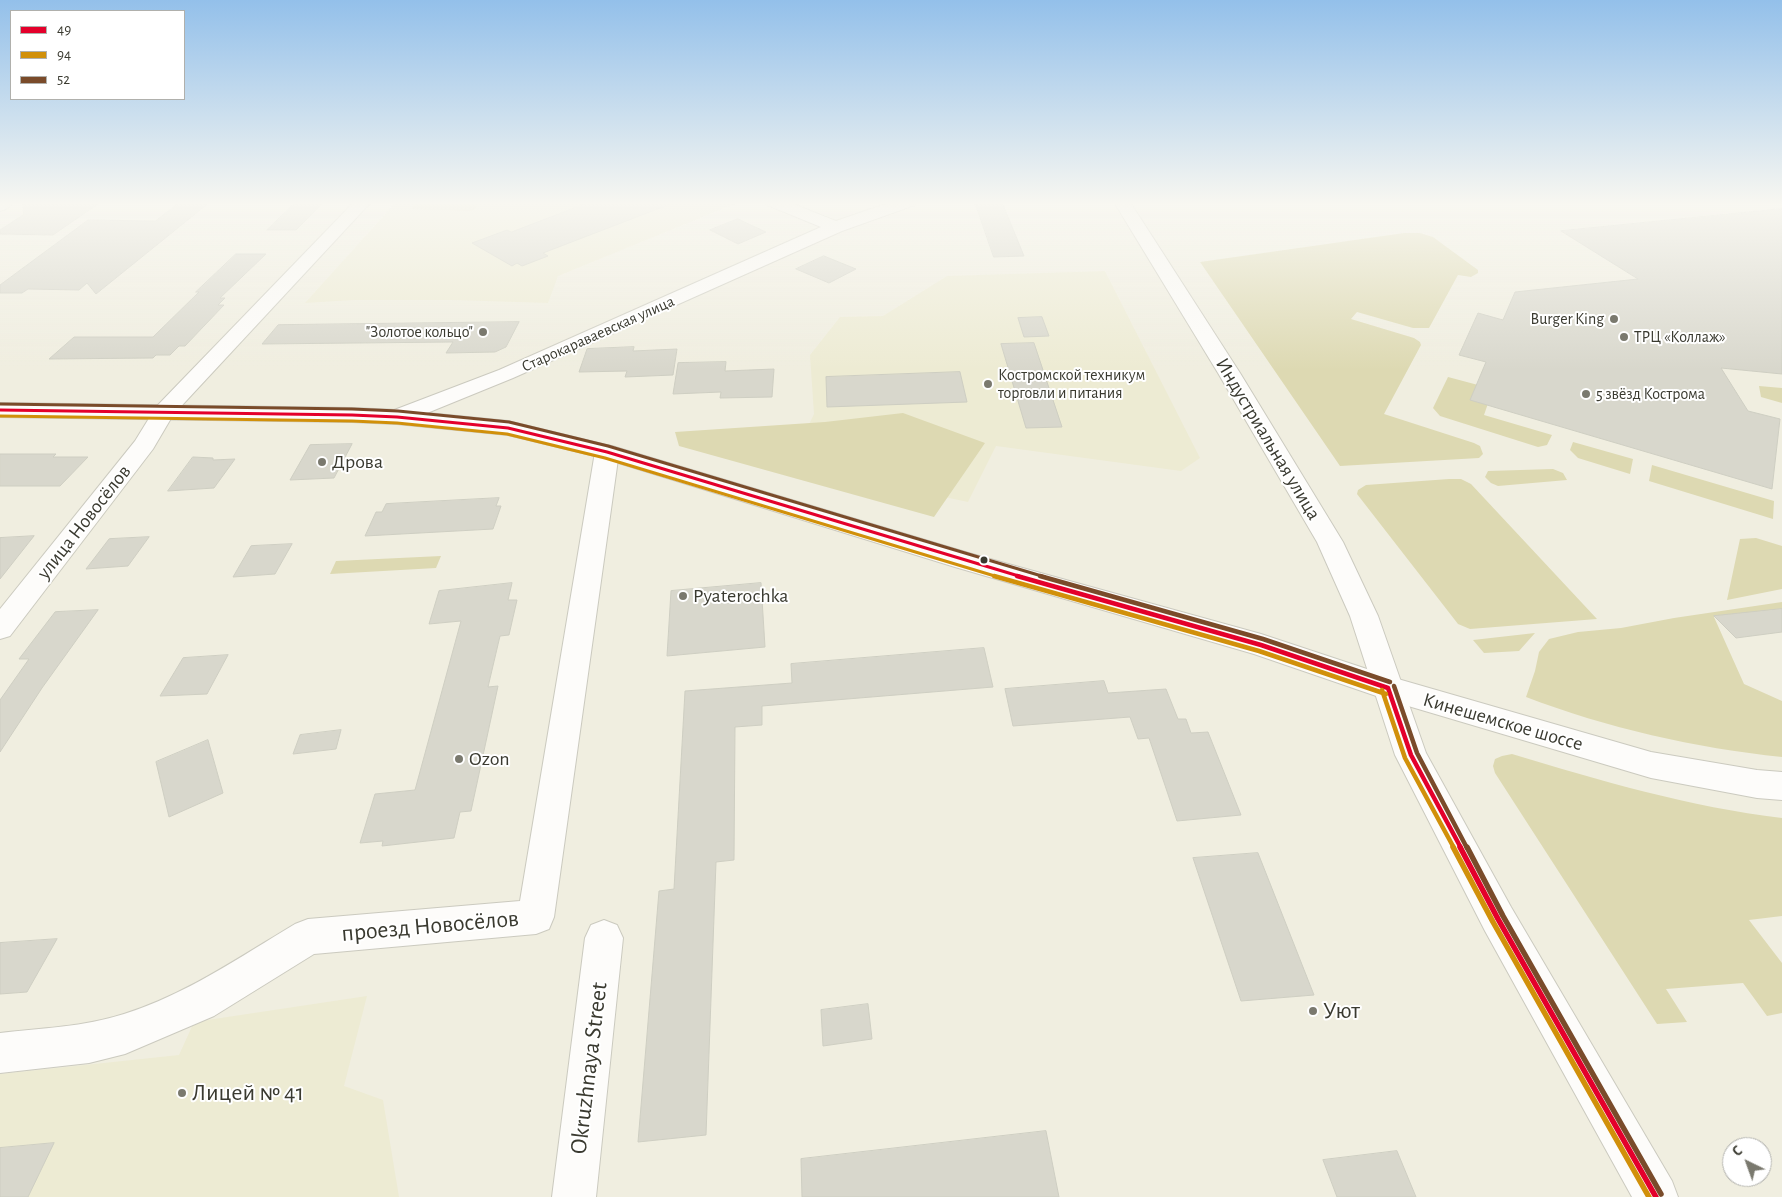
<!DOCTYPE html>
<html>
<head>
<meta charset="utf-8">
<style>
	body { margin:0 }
	#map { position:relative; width:1782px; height:1197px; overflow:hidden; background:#f0eee0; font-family:"Alegreya Sans",sans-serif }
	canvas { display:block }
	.legend { position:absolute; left:10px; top:10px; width:175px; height:90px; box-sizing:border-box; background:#fff; border:1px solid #b0b0ac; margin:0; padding:6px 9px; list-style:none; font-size:15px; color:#3a3a30 }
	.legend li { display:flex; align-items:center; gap:10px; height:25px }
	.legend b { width:25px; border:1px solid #b0b0ac }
	.north { position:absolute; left:1722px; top:1137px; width:50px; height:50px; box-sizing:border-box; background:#fff; border:1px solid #b0b0ac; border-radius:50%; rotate:318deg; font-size:14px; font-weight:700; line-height:20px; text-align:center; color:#3a3a30 }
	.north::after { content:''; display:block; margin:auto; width:18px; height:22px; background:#7a796e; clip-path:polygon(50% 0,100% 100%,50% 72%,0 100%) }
</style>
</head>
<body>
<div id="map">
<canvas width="1782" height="1197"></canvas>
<ul class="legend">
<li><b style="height:6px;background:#e4002b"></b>49</li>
<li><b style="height:6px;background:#d1900a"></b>94</li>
<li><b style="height:6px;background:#7a4b2a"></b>52</li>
</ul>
<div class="north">С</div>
</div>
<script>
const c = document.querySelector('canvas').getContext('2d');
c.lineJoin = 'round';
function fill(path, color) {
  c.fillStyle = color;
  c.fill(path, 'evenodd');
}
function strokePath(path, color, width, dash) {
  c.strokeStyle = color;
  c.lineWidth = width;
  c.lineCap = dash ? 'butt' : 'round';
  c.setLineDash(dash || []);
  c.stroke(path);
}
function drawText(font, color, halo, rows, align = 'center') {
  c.font = font + ' "Alegreya Sans",sans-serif';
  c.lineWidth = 4;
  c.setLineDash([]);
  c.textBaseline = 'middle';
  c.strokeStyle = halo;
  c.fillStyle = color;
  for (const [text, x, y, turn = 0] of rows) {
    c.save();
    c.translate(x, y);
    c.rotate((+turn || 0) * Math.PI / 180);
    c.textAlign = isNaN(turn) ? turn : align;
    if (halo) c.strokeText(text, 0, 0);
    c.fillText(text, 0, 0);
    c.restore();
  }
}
const built = new Path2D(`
	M396,202H735L737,203L558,276L548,303L452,300H355L305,303Z
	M1105,271L1200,458L1181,471L996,446L968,502L790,464L814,414L810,355L840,317L883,316L947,276Z
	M367,996L344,1086L383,1100L399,1197H0V1074L179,1055L194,1022Z`);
const green = new Path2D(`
	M416,202H480L474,210L469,211L411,209Z
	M1404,233H1420L1433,237L1478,270V273L1471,277L1458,275L1429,328H1413L1357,312L1351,319L1414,338L1420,342L1421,345L1384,414L1474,443L1480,446L1483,454L1479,458L1340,466L1200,262Z
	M1448,377L1493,389L1484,415L1552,435L1547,445L1538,447L1440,416L1433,408Z
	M1759,386L1782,388V403L1761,397Z
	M903,413L985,443L934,517L679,446L675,432L825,422Z
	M1573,442L1633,459L1630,474L1578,458L1570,450Z
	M1652,465L1774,501L1773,519L1649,481Z
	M1553,469L1563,473L1567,480L1498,486L1491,483L1485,477L1488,471Z
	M1449,479H1461L1471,484L1597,619L1470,629L1458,624L1357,494L1358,490L1366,485Z
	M1756,538L1782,546V589L1727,600L1740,539Z
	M441,556L436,568L330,574L336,561Z
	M1782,602V609L1714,617L1744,684L1782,701V757C1695,748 1607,728 1526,697L1535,671L1539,652L1549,639L1578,632L1621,628L1674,618Z
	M1535,633L1519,651L1484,653L1473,640Z
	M1512,754C1601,781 1690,807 1782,818V916L1749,920L1782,963V1013L1767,1016L1743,983L1666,989L1687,1022L1657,1024L1495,773L1493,766L1495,759L1502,756Z`);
const building = new Path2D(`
	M23,202H101L53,235L0,234V230L23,215Z
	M180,202H210L96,294L87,283L79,290L28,289L22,293H0V285L88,220L155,221Z
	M296,202H324L296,230H267Z
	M590,202L673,203L543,253L548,256L522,266L517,263L512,266L472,243L507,230L511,232Z
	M975,202H1002L1024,256L994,257Z
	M1782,209V374L1721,368L1748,411L1780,419L1772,489L1470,400L1486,362L1459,355L1478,313L1503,320L1515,292L1638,279L1561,231Z
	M738,219L766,232L738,244L710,230Z
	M236,254H266L220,298H225L218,305H224L185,346H179L170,355H156L153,358L49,359L74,337H153L199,292H196Z
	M824,256L856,269L829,283L796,269Z
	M1042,317L1049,336L1024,337L1018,318Z
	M519,322L506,347L495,352L446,353L453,342L262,344L278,325Z
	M1034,343L1062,427L1026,428L1001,344Z
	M634,347L633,351L677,349L673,375L625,377L627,371L579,372L587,349Z
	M726,362L725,371L774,369L772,397L720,398L721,392L673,394L678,363Z
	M960,372L967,402L827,407L826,377Z
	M352,444L334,478L290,480L310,445Z
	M0,454H56L53,457H88L60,486H0Z
	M193,457L213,458V460L235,459L214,488L168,491Z
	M499,498L496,506H501L493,529L365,536L376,512H382L386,504Z
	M34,536L0,579V538Z
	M149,537L128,566L86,569L109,539Z
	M292,544L275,574L233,577L251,546Z
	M512,583L508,600H517L509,635L500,636L488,687L498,686L471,811L460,812L454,838L382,846L383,841L360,843L375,794L415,790L461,621L429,624L439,591Z
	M761,583L765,647L667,656L671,591Z
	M1782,609V632L1736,638L1714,616Z
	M98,610L42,688L0,752V700L29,659H19L55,612Z
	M984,648L993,687L762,706V725L735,727L734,860L716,862L706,1135L638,1142L659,891L674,889L685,691L792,683L791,664Z
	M228,655L207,694L160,696L183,658Z
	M1104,681L1108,693L1166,689L1178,719H1186L1191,733L1208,732L1241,815L1177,821L1149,738L1138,739L1130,717L1013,726L1005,689Z
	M341,730L336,749L293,754L300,735Z
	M208,740L223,793L169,817L156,762Z
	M1258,853L1314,995L1241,1001L1193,858Z
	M57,939L27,992L0,994V943Z
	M868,1004L872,1039L823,1046L821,1010Z
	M1046,1131L1059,1197H802L801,1159Z
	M54,1143L28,1197H0V1148Z
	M1397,1151L1416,1197H1337L1323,1160Z`);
const minor = new Path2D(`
	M0,202H14L6,209L0,211Z
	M354,202H371L173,415L153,449L10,636L0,639V609L135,441L156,407Z
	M765,202H788L836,221L891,202H917L915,205L842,231L513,378L405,422L397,424L389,422L386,417L389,412L499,370L821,227L767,205Z
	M607,445L615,447L619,452L554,917L549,929L536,934L314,954L214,1016L125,1054L89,1063L0,1073V1033C41,1028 84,1027 124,1014C185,995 240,957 295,924L308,919L520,901L595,452L599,447Z
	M604,920L617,925L623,938L596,1197H552L585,938L591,925Z`);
const major = new Path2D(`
	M0,403L352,408L397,410L508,421L615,447L972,554L1261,634L1391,677L1651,752L1757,770L1782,772V800L1757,798L1651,778L1388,700L1254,654L955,567L599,457L508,435L397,424L352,422L0,417Z`);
const highway = new Path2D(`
	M1114,202H1130L1240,373L1343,542L1378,616L1426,753L1511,907L1672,1181L1678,1197H1632L1485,931L1395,755L1350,616L1317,542L1218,373Z`);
const bus1Far2 = new Path2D(`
	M0,410L352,415L397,417L508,428L607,452L1022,577`);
const bus1Far1 = new Path2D(`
	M1017,576L1261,645L1388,688
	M1388,688L1411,755L1461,848`);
const bus1 = new Path2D(`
	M1460,847L1498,919L1656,1197`);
const bus2Far2 = new Path2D(`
	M0,416L352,421L397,423L507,434L605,458L998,577`);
const bus2Far1 = new Path2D(`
	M994,576L1259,651L1386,694
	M1382,690L1405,758L1454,848`);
const bus2 = new Path2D(`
	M1453,847L1493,922L1649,1197`);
const bus3Far2 = new Path2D(`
	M0,404L352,409L398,411L509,422L608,446L1045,577`);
const bus3Far1 = new Path2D(`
	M1040,576L1263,639L1390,682
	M1394,686L1417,753L1467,848`);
const bus3 = new Path2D(`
	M1467,847L1503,916L1661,1194`);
const markers = [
	[1614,319,5,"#7a796e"],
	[483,332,5,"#7a796e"],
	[1624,337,5,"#7a796e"],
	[988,384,5,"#7a796e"],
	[1586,394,5,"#7a796e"],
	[322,462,5,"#7a796e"],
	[984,560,4.5,"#3a3a30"],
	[683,596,5,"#7a796e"],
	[459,759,5,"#7a796e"],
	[1313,1011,5,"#7a796e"],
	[182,1093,5,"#7a796e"]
];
const farPoinames = [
	["Burger King",1604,319,"right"],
	["\"Золотое кольцо\"",473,332,"right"],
	["ТРЦ «Коллаж»",1634,337],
	["Костромской техникум",998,375],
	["торговли и питания",998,393],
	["5 звёзд Кострома",1596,394]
];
const farStreetnames = [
	["Старокараваевская улица",598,334,-24]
];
const streetNames = [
	["Индустриальная улица",1268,439,59],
	["улица Новосёлов",84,522,-52],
	["Кинешемское шоссе",1503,722,16]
];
const poiNames = [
	["Дрова",332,462],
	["Pyaterochka",693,596],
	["Ozon",469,759]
];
const nearStreetnames = [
	["проезд Новосёлов",430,926,-5],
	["Okruzhnaya Street",589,1068,-83]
];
const nearPoinames = [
	["Уют",1323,1011],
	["Лицей № 41",192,1093]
];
fill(built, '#edebd3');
fill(green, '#ddd9b2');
fill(building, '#d8d7cc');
strokePath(building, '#cecec2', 1);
strokePath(minor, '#cbcabf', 2);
strokePath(major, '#cbcabf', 2);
strokePath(highway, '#cbcabf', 2);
fill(minor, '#fdfcfa');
fill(major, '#fdfcfa');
fill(highway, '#fdfcfa');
strokePath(bus1Far2, '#e4002b', 3);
strokePath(bus1Far1, '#e4002b', 4.5);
strokePath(bus1, '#e4002b', 5.5);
strokePath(bus2Far2, '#d1900a', 3);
strokePath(bus2Far1, '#d1900a', 4.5);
strokePath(bus2, '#d1900a', 5.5);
strokePath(bus3Far2, '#7a4b2a', 3);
strokePath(bus3Far1, '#7a4b2a', 4.5);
strokePath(bus3, '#7a4b2a', 5.5);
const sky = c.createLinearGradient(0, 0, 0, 370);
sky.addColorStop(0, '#93c0ea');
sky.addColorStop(0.55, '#f8f7f1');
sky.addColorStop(1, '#f8f7f100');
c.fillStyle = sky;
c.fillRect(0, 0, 1782, 370);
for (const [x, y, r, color] of markers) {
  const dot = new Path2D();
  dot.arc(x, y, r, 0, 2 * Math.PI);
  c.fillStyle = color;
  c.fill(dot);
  strokePath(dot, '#fff', 2);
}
drawText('16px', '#3a3a30', '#fff', farPoinames, 'left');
drawText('16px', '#3a3a30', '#fff', farStreetnames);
drawText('20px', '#3a3a30', '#fff', streetNames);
drawText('20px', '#3a3a30', '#fff', poiNames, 'left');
drawText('24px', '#3a3a30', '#fff', nearStreetnames);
drawText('24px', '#3a3a30', '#fff', nearPoinames, 'left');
</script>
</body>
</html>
